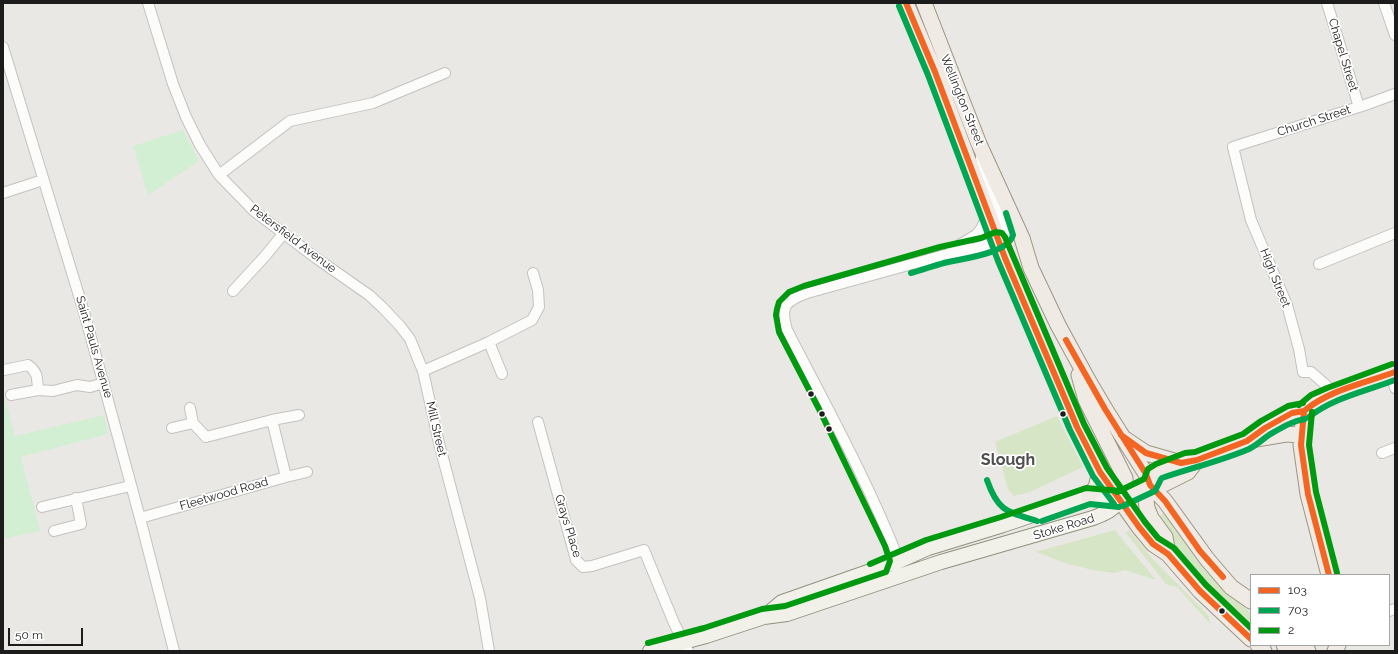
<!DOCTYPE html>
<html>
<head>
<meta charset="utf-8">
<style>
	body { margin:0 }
	#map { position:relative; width:1398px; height:654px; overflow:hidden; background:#eae8e4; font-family:Raleway,sans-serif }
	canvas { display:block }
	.frame { position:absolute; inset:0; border:4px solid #1c1c1c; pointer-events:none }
	.legend { position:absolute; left:1250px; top:574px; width:140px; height:72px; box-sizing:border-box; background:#fff; border:1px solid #a4a4a4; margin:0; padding:5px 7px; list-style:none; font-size:12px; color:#1c1c1c }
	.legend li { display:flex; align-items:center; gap:8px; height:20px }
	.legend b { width:20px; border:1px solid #a4a4a4 }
	.scale { position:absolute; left:8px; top:628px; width:75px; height:18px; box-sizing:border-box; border:2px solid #1c1c1c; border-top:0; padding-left:5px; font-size:12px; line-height:14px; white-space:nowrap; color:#1c1c1c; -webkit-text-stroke:3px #fff; paint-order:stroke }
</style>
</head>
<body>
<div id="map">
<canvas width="1398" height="654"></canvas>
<div class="frame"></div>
<ul class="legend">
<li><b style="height:5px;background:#f26522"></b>103</li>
<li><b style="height:5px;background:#00a651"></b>703</li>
<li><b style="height:5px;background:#00990f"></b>2</li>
</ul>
<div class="scale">50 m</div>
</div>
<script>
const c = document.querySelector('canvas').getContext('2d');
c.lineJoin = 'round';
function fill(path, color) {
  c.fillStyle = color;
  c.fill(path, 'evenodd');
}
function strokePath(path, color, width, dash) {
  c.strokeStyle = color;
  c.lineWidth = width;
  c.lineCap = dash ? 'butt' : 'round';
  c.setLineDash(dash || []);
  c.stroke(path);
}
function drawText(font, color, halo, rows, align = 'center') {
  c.font = font + ' Raleway,sans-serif';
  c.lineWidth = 3.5;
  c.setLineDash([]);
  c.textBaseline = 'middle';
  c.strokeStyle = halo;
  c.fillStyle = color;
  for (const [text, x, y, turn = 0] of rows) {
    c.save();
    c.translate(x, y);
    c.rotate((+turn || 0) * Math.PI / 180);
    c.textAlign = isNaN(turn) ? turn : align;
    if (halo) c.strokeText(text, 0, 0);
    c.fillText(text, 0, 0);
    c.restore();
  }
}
const grass = new Path2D(`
	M1057,416L1083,467L1030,492L1014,496L1008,489L995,442Z
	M1165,512L1237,599L1251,614V626C1216,593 1183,558 1156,519Z
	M1115,530L1155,579H1153L1125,570L1115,573L1097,571L1068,564L1036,552Z
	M1129,530L1150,556L1208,615L1211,625L1177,587L1166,584L1126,533Z`);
const park = new Path2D(`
	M183,130L199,161L148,195L133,146Z
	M3,392L15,436L104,415L108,434L21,457L40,531L3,539Z`);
const street = new Path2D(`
	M148,3L173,84L186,117L200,145L219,175L254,211L316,258L369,295L383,308L400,326L410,339L423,371
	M1327,3L1359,107
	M1384,3L1395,35
	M3,47L84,312L140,518L174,651
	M219,175L290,121L373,103L445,73
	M3,193L43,180
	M951,250L976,235L981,229L988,214
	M1319,264L1395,233
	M233,291L266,255L283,234
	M489,342L502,374
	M4,370L28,365C38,372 37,378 38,390
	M1391,372L1395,388
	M1335,393L1311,372H1303L1299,349L1287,305L1251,220L1233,147L1365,105L1395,94
	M11,395L38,390L53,391L77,385L90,387L104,383
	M190,408L193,423
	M272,420L299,415
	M538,422L576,560L583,567L592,566L644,550L674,623L688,651
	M172,428L193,423L206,437L272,420L286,477
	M1382,453L1395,448
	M42,507L130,486
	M140,518L286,477L307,472
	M54,531L81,524L76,498
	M896,567L899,561C868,481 826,406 787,330C780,306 785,301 807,293C852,281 896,268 941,256C962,250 987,249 1005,235L982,168L981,158
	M1389,611L1395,609
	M489,651L480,598L439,443L423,371L489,342L532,320L539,307L538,290L533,273`);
const secondary = new Path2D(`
	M650,651L706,636L764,617L787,614L941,562L1093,518C1106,513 1112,511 1120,499L1089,496L1003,525L928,548L899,561L782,602L764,617`);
const primary = new Path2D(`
	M906,3L935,72L1005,258L1077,427L1100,472L1139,527L1153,544L1168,554L1200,591L1251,639
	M924,3L979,144L1022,238L1031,268L1058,325L1088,380L1105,409L1146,474L1150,485L1165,501L1207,559L1231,587L1251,601
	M1079,375L1086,400L1125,478V487L1120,499
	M1304,411L1301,445L1308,494L1329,575
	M1304,411L1315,402L1330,395L1395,372
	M1125,439L1146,453L1181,463
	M1250,440L1286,434L1302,435
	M1089,496L1096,487L1100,472
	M1120,499L1150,485L1156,486L1162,485L1188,472L1197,460
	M1168,554L1165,537L1151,518L1147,508L1146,500L1154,474L1159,471L1188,461L1197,460L1247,441L1265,428L1292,413L1304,411
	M1258,645L1264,651
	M1284,645L1289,651
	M1302,645L1308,651
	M1335,651L1338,645`);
const bus1 = new Path2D(`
	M906,3L935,72L1005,258L1077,427L1100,472L1139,527L1153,544L1168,554L1200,591L1251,639
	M1066,340L1105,409L1146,474L1150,485L1165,501L1200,551L1223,577
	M1304,411L1301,445L1308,494L1329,575
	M1304,411C1329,390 1365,383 1395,372
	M1121,435L1146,453L1181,463L1197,460L1247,441L1265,428L1292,413L1304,411`);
const bus2 = new Path2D(`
	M899,6L928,75L998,261L1070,430L1093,476L1114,504
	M911,273C922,270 933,266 944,263C960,259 1008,254 1013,235L1006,213
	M1309,417C1333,398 1366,391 1395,380
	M987,480C998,512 1008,512 1037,521
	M1123,506L1155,491L1161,479L1162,478C1191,468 1221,461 1249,449C1257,445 1263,439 1269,435C1281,428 1292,421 1305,419
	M1042,521L1090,504L1119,507`);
const bus3 = new Path2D(`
	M1299,405L1311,395L1327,388L1392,364
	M1312,412L1309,445L1316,492L1337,573
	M1117,492L1144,479L1148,469L1156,464L1185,453L1195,452L1243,434L1261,421L1288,406L1303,403
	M870,564L926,540L1001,517L1086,488L1121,491
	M648,643L704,628L762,609L785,606L886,572L890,561L885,546L819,409L779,332L776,315L777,309L779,302L789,292L804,286L940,247L981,238L996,232L1002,233L1005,237L1084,424L1107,468L1145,522L1158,538L1174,548L1206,585L1251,628`);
const markers = [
	[811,394,3.5,"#1c1c1c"],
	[822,414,3.5,"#1c1c1c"],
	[1063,414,3.5,"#1c1c1c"],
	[829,429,3.5,"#1c1c1c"],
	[1222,611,3.5,"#1c1c1c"]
];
const streetNames = [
	["Chapel Street",1343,55,73],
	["Wellington Street",962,100,68],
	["Church Street",1314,121,-18],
	["Petersfield Avenue",293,239,37],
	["High Street",1275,278,68],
	["Saint Pauls Avenue",94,347,74],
	["Mill Street",436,429,77],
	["Fleetwood Road",224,494,-16],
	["Grays Place",568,526,73],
	["Stoke Road",1064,527,-17]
];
const districtNames = [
	["Slough",1008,460]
];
fill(grass, '#d6e5c5');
fill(park, '#d3efd3');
strokePath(street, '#c3c2c0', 12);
strokePath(secondary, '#90927e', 16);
strokePath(primary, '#9e9583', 17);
strokePath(street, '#fcfcfb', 10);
strokePath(secondary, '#f1f1ea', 14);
strokePath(primary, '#efebe4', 15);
strokePath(bus1, '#f26522', 6);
strokePath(bus2, '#00a651', 6);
strokePath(bus3, '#00990f', 6);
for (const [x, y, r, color] of markers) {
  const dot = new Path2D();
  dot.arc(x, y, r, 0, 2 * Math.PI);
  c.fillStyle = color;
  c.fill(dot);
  strokePath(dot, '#fff', 1.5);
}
drawText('12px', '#1c1c1c', '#fff', streetNames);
drawText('bold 16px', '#4f4f4f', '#fff', districtNames);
</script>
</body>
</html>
